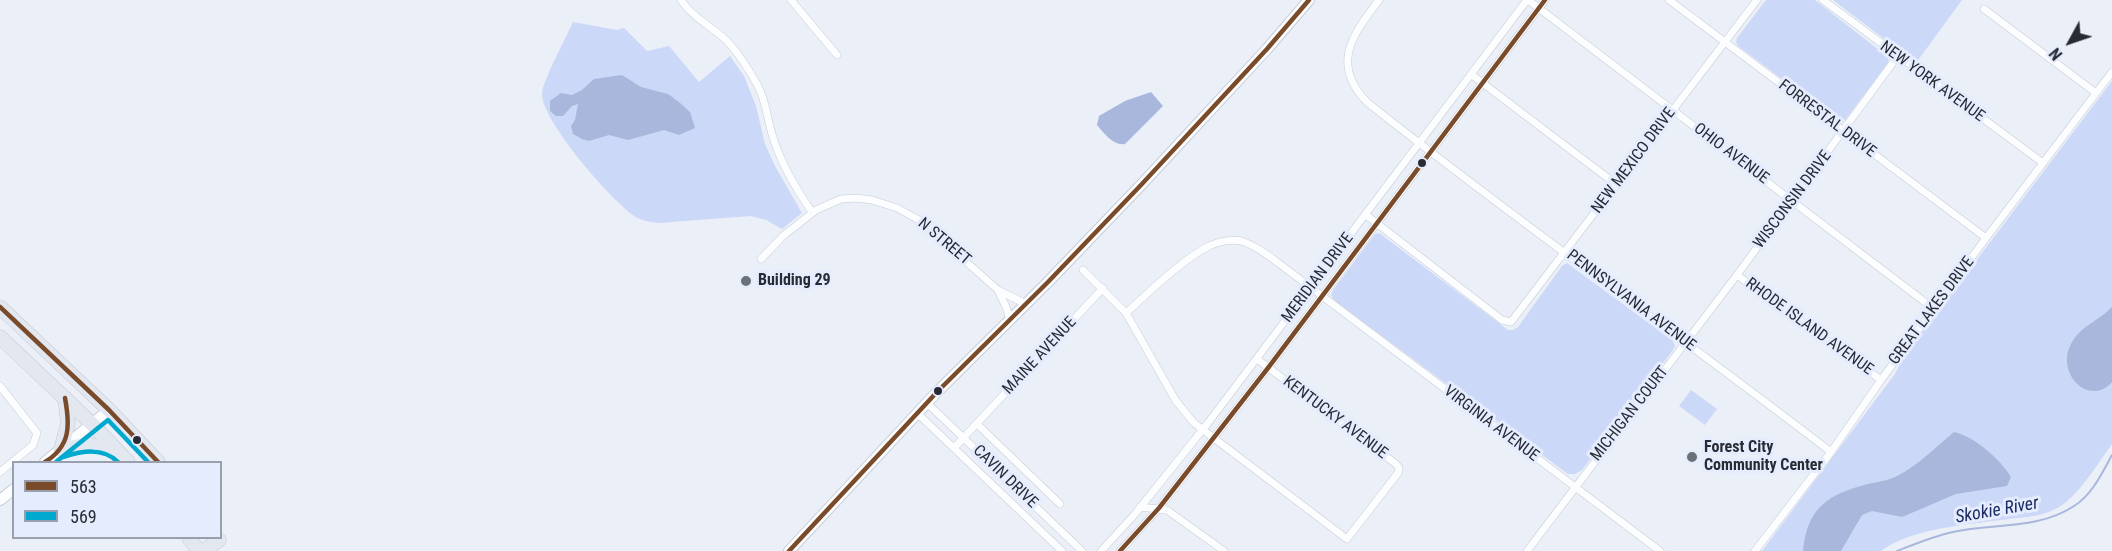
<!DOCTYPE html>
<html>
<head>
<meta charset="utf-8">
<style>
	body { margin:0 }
	#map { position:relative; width:2112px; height:551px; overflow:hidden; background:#ebeff8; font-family:"Roboto Condensed",sans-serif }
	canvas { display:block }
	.legend { position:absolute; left:12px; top:461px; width:210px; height:78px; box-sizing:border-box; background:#e5ecfe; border:2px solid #999fad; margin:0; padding:8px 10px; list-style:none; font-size:18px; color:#282b33 }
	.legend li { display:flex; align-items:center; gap:12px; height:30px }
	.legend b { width:30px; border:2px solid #999fad }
	.north { position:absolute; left:2040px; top:12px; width:60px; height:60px; -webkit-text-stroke:4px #e5ecfe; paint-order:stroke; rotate:230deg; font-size:16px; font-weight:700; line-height:24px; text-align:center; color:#282b33 }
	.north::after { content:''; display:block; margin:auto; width:21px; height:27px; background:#282b33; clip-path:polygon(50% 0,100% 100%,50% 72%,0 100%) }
</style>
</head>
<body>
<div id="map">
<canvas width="2112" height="551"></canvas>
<ul class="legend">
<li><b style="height:8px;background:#7a4b2a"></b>563</li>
<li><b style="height:8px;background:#00a9ce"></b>569</li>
</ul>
<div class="north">N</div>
</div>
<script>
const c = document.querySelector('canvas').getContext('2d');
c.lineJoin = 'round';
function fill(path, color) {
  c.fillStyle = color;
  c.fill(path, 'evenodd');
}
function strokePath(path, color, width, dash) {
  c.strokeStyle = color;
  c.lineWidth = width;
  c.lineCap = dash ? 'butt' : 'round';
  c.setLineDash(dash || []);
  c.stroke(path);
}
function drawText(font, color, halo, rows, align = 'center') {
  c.font = font + ' "Roboto Condensed",sans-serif';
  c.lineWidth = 6;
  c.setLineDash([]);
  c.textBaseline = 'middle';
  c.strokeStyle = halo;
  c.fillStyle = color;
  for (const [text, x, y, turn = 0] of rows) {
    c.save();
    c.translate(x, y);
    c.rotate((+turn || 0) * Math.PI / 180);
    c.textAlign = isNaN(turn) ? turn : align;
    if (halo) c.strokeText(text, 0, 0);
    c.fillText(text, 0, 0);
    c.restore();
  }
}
const green = new Path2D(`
	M1766,0H1815L1889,58L1888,63L1845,120H1837L1738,46L1736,42L1737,38Z
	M1833,0H1962L1916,63Z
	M573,22L617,30L624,28L647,51L669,46L699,82L730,56L744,76L756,106L765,144L775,166L802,213L782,229L766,220L751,216L658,223C650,222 643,221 636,217C612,202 542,121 542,94C542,82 567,36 573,22Z
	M2112,81V444C2098,463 2081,492 2062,505C2047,516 2027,517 2009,519C1972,524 1911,528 1881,551H1762L1895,374L1904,356Z
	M1379,233L1508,330H1513L1518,327L1562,266L1567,263L1673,341L1675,346L1673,350L1582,470L1575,474H1568L1335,301L1331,295L1333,290L1375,234Z
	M1691,390L1717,409L1705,425L1679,406Z`);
const water = new Path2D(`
	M622,75L641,87L668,94L679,102L690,112L695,128L679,135L664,130L628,140L609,135L589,141L582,139L573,134L571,126L575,120L578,104L572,106L563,116H556L550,111V101L561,93L572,95L582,90L594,79Z
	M1151,92L1163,106L1125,144C1113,146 1104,133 1097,125L1099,116L1125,101Z
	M2112,307V382C2089,408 2055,373 2071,344C2080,326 2100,320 2112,307Z
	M1954,432C1974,436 2001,460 2011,477L2007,486L1956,494L1902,517L1872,511L1862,515L1841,551H1803C1807,508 1828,494 1868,484C1876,482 1887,481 1895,477C1914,469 1937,446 1954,432Z`);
const stream = new Path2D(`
	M1897,551C1915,544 1934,536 1953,532C1993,523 2038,530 2074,506C2092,495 2102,473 2112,455`);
const street = new Path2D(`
	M681,0C693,18 711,26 726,40C739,53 749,70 758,86C766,101 767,118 772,134C780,162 796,189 812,212
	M791,0L837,55
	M1379,0C1352,35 1330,65 1368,103C1519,223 1678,334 1831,452
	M1528,0L1934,309
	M1669,0L1986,238
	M1823,0L2043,163
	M1984,9L2096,93
	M1472,75L1617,185
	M1366,215L1502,320L1511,322L1757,0
	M761,259L783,236L816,210L841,199L856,198L872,200L897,208L919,220L998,290L1026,304
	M1083,270L1126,313L1176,401L1194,423L1347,539L1398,473L1399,468L1396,464L1257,359
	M1737,275L1881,380
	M998,290L1006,307L1010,320
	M1126,313C1148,293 1183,259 1209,246C1218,242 1231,239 1241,241C1255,245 1269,256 1281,265L1660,551
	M0,386L37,433L33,445L0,472
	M927,403L1082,551
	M917,413L1062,551
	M977,424L1060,504
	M954,448L1103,288
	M1140,507L1167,510L1224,551
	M1101,551L1135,514L1208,423L1527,0
	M1120,551L1159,508L1268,368L1545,0
	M1527,551L1737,275L1897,57
	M1755,551L1831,452L1881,380L1986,238L2112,72`);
const secondary = new Path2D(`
	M45,462L109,410
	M0,500L14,489
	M789,551L937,392L1048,282L1141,185L1267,49L1309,0`);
const highway = new Path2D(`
	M0,307L109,410L158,462
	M0,337L92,424L128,462
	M61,450L87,444L117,451
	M61,450L68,423L65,398
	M189,538L199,551
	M203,551L219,540`);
const bus1 = new Path2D(`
	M0,307L109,410L158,462
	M45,462C71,446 70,425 65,398
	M789,551L937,392L1048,282L1141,185L1267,49L1309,0
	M1120,551L1159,508L1268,368L1545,0`);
const bus2 = new Path2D(`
	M63,457C82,451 103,447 118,462
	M56,462L108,420L148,462`);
const markers = [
	[1422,163,5,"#282b33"],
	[746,281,6,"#6c7078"],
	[938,391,5,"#282b33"],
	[137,440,5,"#282b33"],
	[1692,457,6,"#6c7078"]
];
const streetNames = [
	["NEW YORK AVENUE",1932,82,36],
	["FORRESTAL DRIVE",1827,119,37],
	["OHIO AVENUE",1731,154,37],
	["NEW MEXICO DRIVE",1634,161,-53],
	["WISCONSIN DRIVE",1793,200,-53],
	["N STREET",944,242,40],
	["MERIDIAN DRIVE",1318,278,-53],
	["PENNSYLVANIA AVENUE",1631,301,37],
	["GREAT LAKES DRIVE",1932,311,-53],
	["RHODE ISLAND AVENUE",1809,327,36],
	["MAINE AVENUE",1040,356,-47],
	["MICHIGAN COURT",1630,414,-52],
	["KENTUCKY AVENUE",1335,418,37],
	["VIRGINIA AVENUE",1491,424,37],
	["CAVIN DRIVE",1005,477,44]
];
const poiNames = [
	["Building 29",758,281],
	["Forest City",1704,448],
	["Community Center",1704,466]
];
const waterNames = [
	["Skokie River",1997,511,-10]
];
fill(green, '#ccd8f7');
fill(water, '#a8b7db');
strokePath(stream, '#a8b7db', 2);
strokePath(street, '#c8ccd4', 8);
strokePath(secondary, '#c8ccd4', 12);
strokePath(highway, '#c9cbd0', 15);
strokePath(street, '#fcfdfe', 7);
strokePath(secondary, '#fcfdfe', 10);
strokePath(highway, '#e3e7f0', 14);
strokePath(bus1, '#7a4b2a', 4.5);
strokePath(bus2, '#00a9ce', 4.5);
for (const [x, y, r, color] of markers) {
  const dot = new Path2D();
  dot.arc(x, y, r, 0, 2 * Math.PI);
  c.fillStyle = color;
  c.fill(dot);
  strokePath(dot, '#e5ecfe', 2);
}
drawText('16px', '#282b33', '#e5ecfe', streetNames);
drawText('bold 16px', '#282b33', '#e5ecfe', poiNames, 'left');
drawText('italic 18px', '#1a2b64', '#e5ecfe', waterNames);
</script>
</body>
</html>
